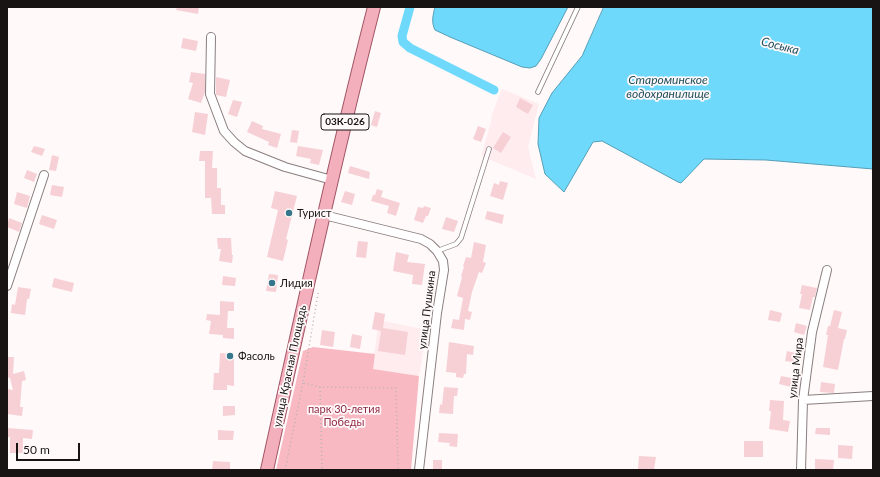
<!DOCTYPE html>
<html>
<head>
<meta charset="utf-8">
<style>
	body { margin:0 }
	#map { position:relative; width:880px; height:477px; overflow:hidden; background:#fff9fa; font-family:Lato,sans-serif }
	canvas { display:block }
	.frame { position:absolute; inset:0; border:8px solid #181414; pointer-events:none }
	.scale { position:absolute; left:16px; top:443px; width:64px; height:18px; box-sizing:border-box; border:2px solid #181414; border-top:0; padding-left:5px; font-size:12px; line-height:14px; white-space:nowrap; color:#181414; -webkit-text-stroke:3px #fff9fa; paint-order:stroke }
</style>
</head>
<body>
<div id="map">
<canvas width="880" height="477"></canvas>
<div class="frame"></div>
<div class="scale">50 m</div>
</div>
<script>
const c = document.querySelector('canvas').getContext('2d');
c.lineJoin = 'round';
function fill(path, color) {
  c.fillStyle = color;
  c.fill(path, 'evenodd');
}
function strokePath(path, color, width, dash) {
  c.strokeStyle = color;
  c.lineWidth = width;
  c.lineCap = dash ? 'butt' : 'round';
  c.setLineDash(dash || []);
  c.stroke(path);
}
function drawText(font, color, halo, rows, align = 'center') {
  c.font = font + ' Lato,sans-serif';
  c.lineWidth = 3.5;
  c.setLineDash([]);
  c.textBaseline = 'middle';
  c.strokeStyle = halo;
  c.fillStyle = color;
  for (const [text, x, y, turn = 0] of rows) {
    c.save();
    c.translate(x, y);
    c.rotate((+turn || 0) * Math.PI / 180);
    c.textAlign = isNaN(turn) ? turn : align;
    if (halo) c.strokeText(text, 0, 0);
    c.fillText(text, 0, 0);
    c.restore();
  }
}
const built = new Path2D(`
	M502,89L539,104L528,147L536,179L481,156L491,122L492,114Z
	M379,320L427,330L419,376L372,369Z`);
const green = new Path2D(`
	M313,347L375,354L373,369L419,376L411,470H276L303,351Z`);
const water = new Path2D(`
	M435,7H568L541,59L536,66L530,68L522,67L450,37L435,30C431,22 433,15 435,7Z
	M604,7H873V169L766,160L704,159L681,183L678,182L602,141L593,142L564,192L545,174L538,144L539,118L552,93L582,56Z`);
const canal = new Path2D(`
	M410,7L402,36L403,42L410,48L494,90`);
const building = new Path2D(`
	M177,7H199L198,14L176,10Z
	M183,38L198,41L196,51L181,48Z
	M191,72L205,74V92L201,103L188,99L193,83L189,82Z
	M216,77L230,80L226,97L216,95Z
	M520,98L533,105L528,114L516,107Z
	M233,100L242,102L237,117L228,114Z
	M375,111L381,113L377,127L371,125Z
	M195,112L208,114L205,135L192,132Z
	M252,121L263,126L262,129L281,134L277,148L268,145L269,142L247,132Z
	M478,126L486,129L481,142L473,139Z
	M292,130L299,131L297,143L290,142Z
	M503,132L511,137L501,153L493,148Z
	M34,146L45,149L42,156L31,152Z
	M298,146L323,150L319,165L310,163L311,159L296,156Z
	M200,151H213L212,168H217V188H221V205H225V214H212L211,198H205V161H199Z
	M52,155L59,157L56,171L49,170Z
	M350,166L370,172L369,179L348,173Z
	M27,170L37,174L34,182L24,178Z
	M500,181L508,183L503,200L490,196L494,183L499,185Z
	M52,185L64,187L62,197L50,195Z
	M377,189L383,191L381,197L400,203L396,216L387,213L389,206L371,201L373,195H375Z
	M275,191L297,196L286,239L288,240L283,261L267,257L278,210L271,208Z
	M345,191L355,194L352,205L341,202Z
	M17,192L30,196L27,208L14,204Z
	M424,206L431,208L428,216H426L423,223L414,220L418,207L423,208Z
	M487,211L504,215L502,224L485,219Z
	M42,215L57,220L54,229L39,224Z
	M446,217L458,221L454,232L442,229Z
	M9,218L22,223L19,232L7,227Z
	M217,238H231L232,255H233L232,263L219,261L221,249H218Z
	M358,241L368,242L366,258L356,257Z
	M474,242L486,245L483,262L486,263L482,273L479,272L472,292L468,311L472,312L470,320L465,319L464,330L451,328L453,319L459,320L463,298L457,296L462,277L461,276L464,267L463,266L466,257L471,258Z
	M396,252L409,255L407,262L425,264L422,285L412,284L413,275L393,271Z
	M269,274L278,275L276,292L266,291Z
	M223,276L236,278L235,286L222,285Z
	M54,278L74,283L72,292L52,287Z
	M802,285L817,288L815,297H813L810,310L799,308L802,294H800Z
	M18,287L31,289L29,299H27L25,315L11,313L12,304L15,305Z
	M220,301L234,302V311H228L227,328H234V339L223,338V335L209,334L211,321L206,320L207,314L220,315Z
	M770,310L782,313L780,322L768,320Z
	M834,310L842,312L838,328L847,330L845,339H844L838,370L823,367L828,335H826L828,326H830Z
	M375,312L385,314L383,328L408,332L405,355L378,351L381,331L372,329Z
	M796,323L807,326L804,335L794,332Z
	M322,330L335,332L333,347L320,345Z
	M352,334L362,336L360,349L350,347Z
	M449,342L474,346L473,355L467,354L466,374H464L463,378L456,377V373L446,372Z
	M787,351L800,354L798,363L785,361Z
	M220,353L234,354V386L227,385V390H213L214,373H219Z
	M7,357H14L13,374L24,371L26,380L22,381L20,407H23L22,416L7,414V389L13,390L10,378L7,377Z
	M781,376L797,379L795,388L779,384Z
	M821,382L835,384L834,393L820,392Z
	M444,387L458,388L457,396H454L453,414L439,413L440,404L442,405Z
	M770,400L784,401L783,420L790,421L788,432L769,429L771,411H769Z
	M223,406H235V415L223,416Z
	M7,428L33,430L32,439L23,438V453H10V437H7Z
	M816,428H830V435L815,434Z
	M218,430L234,431L233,440H218Z
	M439,433L458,434L457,447L449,446L450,443L438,442Z
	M744,441H763V457H744Z
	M838,445L853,446L852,459L838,458Z
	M639,456L656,457L654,470L638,469Z
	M815,459L834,460L833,470H815Z
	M433,460H442V470H433Z
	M213,461L230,462V470H212Z`);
const path = new Path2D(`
	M318,293L303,383L320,387L396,388L398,470
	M320,387L322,470
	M285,470L303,383`);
const service = new Path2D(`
	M538,92L578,7
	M437,251L456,244L461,238L489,149`);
const minor = new Path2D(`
	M211,37L210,94L224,131L234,142L245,151L285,167L332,180
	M324,215L421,239L430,244L437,251L443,261L444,270L437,313L419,470
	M7,286L44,175
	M803,400L873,396
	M801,470L803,400L812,332L827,270`);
const primary = new Path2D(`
	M267,470C301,315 335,160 374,7`);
const markers = [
	[289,213,4,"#36768a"],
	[272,283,4,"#36768a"],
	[230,356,4,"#36768a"]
];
const shields = [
	[345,122,48]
];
const shieldNames = [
	["03К-026",345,122]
];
const poiNames = [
	["Турист",297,213],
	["Лидия",280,283],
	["Фасоль",238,356]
];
const streetNames = [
	["улица Пушкина",427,310,-83],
	["улица Красная Площадь",290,366,-78],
	["улица Мира",796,368,-83]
];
const parkNames = [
	["парк 30-летия",344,409],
	["Победы",344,422]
];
const waterNames = [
	["Сосыка",780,46,14],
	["Староминское",668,80],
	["водохранилище",668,94]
];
fill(built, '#ffecef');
fill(green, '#f9b9c3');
fill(water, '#6fd9fb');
strokePath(water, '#559eb6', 1);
strokePath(canal, '#6fd9fb', 9);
fill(building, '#f7d0d6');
strokePath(service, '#8a7e7f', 5.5);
strokePath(minor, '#8a7e7f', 10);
strokePath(primary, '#a25665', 14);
strokePath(path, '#b9b3b4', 1.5, [1, 3]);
strokePath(service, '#fff', 4);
strokePath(minor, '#fff', 8);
strokePath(primary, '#f4afbc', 12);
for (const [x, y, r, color] of markers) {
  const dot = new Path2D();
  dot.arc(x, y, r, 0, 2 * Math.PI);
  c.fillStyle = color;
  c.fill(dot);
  strokePath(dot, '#fff9fa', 1.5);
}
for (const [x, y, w] of shields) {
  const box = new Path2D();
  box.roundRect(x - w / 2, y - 8, w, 16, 3);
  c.fillStyle = '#fff9fa';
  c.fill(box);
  strokePath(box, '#181414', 1);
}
drawText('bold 10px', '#181414', null, shieldNames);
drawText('11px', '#181414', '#fff9fa', poiNames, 'left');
drawText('11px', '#181414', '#fff9fa', streetNames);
drawText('11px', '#912a46', '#fff9fa', parkNames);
drawText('italic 12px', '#214f5e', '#fff9fa', waterNames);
</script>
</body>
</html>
